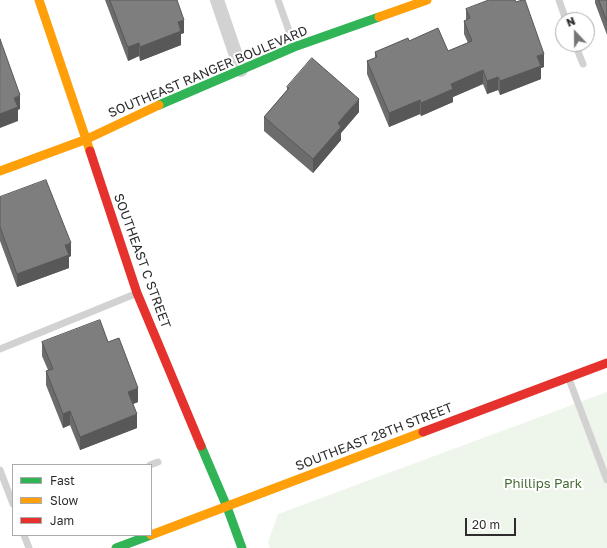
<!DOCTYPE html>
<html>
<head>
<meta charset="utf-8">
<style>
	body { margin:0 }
	#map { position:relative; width:607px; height:548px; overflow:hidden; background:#fff; font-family:"Golos Text",sans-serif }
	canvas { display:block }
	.legend { position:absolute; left:12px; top:464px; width:140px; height:72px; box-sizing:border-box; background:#fff; border:1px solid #ababab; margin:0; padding:5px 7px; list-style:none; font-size:12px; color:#2d2d2d }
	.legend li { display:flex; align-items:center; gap:8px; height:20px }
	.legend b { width:20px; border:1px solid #ababab }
	.north { position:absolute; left:555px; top:12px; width:40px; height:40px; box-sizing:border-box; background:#fff; border:1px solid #ababab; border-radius:50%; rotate:338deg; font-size:11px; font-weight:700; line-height:16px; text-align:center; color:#2d2d2d }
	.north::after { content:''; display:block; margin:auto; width:14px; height:18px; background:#767676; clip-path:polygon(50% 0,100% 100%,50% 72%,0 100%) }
	.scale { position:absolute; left:465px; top:518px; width:51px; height:18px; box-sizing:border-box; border:2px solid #2d2d2d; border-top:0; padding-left:5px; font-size:12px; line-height:14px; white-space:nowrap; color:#2d2d2d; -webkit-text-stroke:3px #fff; paint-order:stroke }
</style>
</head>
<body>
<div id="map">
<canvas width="607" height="548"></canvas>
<ul class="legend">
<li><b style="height:5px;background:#30b455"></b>Fast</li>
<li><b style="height:5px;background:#ff9f0a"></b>Slow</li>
<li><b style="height:5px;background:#e5322d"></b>Jam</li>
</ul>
<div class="north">N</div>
<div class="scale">20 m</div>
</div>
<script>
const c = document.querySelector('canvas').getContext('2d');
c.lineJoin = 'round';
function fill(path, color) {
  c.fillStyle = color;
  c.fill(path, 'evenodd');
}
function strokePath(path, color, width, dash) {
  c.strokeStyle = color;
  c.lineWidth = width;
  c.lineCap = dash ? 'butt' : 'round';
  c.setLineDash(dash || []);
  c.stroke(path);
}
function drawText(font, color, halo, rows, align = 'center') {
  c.font = font + ' "Golos Text",sans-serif';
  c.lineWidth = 4;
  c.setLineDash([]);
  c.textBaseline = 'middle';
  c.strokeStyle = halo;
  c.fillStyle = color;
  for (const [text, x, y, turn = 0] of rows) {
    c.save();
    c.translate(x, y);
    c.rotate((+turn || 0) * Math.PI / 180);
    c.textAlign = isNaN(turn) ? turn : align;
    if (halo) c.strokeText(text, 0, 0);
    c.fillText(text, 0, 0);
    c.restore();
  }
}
const green = new Path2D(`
	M607,392V548H270L268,542L278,514Z`);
const lane = new Path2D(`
	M278,0L294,45
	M559,0L566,20
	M575,44L583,64
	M0,349L135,294
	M569,379L607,480
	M150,465L158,462
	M0,470L13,504
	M24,535L29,548`);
const street = new Path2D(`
	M217,0L241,70`);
const fast = new Path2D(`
	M159,105L294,47L379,17
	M201,446L227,507L242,548
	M116,548L151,535`);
const slow = new Path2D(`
	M39,0L90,151
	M379,17L427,0
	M0,171L87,139L159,105
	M151,535L423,432`);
const jam = new Path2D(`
	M90,151L137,293L201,446
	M423,432L607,363`);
const wall = new Path2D(`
	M105,0H177L184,33L181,34V45L140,61L139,56L128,61Z
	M595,0H607V35L595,3Z
	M466,9L544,67L541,68V79L500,95L498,90L487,94L483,84L453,97V102L421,116L420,114L389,127L367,74V61L375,58V52L409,41L448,51L468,43L464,34V21L466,20Z
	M287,87L359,112L341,133V140L313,173L264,131V117L287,90Z
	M0,197L71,256L69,257V268L17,287L0,241Z
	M42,342H108L138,402L133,404L137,428L80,450L70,425L63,428L46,385V371L48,370L42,356Z`);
const shadedWall = new Path2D(`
	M184,20V33L181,34V45L140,61V47L178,22Z
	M139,43V56L128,61V47Z
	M544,54V67L541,68V79L500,95V81L537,56Z
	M483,70V84L453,97V102L421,116V103L451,84Z
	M498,77V90L487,94V81Z
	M20,95V109L18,110V121L0,128V114L14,98Z
	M359,99V112L341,133V140L313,173V159L338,123Z
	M420,100V114L389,127V113Z
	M71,243V256L69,257V268L17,287V274L65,245Z
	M138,388V402L128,406V392Z
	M70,411V425L63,428V414Z
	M137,414V428L80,450V437Z`);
const building = new Path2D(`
	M110,0H177L184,20L178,22L181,31L140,47L139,43L128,47Z
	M489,0H515L516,2L522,0H525L544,54L537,56L541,66L500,81L498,77L487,81L483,70L451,84L453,89L421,103L420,100L389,113L367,61L377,57L375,52L408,38L409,41L438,28L448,51L472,41L464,21L470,18L466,9Z
	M599,0H607V21Z
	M0,39L20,95L14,98L18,107L0,114Z
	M312,58L359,99L338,123L341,127L313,159L264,117L289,88L287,87Z
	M46,180L71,243L65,245L69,255L17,274L0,227V197Z
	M100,320L108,342L119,338L138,388L128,392L137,414L80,437L70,411L63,414L46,371L53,369L42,342Z`);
const streetNames = [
	["SOUTHEAST RANGER BOULEVARD",208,72,-23],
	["SOUTHEAST C STREET",142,261,70],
	["SOUTHEAST 28TH STREET",374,437,-21]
];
const parkNames = [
	["Phillips Park",543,484]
];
fill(green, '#eef5ea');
strokePath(lane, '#d2d2d2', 7);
strokePath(street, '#d2d2d2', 14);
strokePath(fast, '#30b455', 9);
strokePath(slow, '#ff9f0a', 9);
strokePath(jam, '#e5322d', 9);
fill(wall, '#6c6c6c');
fill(shadedWall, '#585858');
fill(building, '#7e7e7e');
strokePath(building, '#585858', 1);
drawText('13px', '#2d2d2d', '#fff', streetNames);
drawText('13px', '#476c36', '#fff', parkNames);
</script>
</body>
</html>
